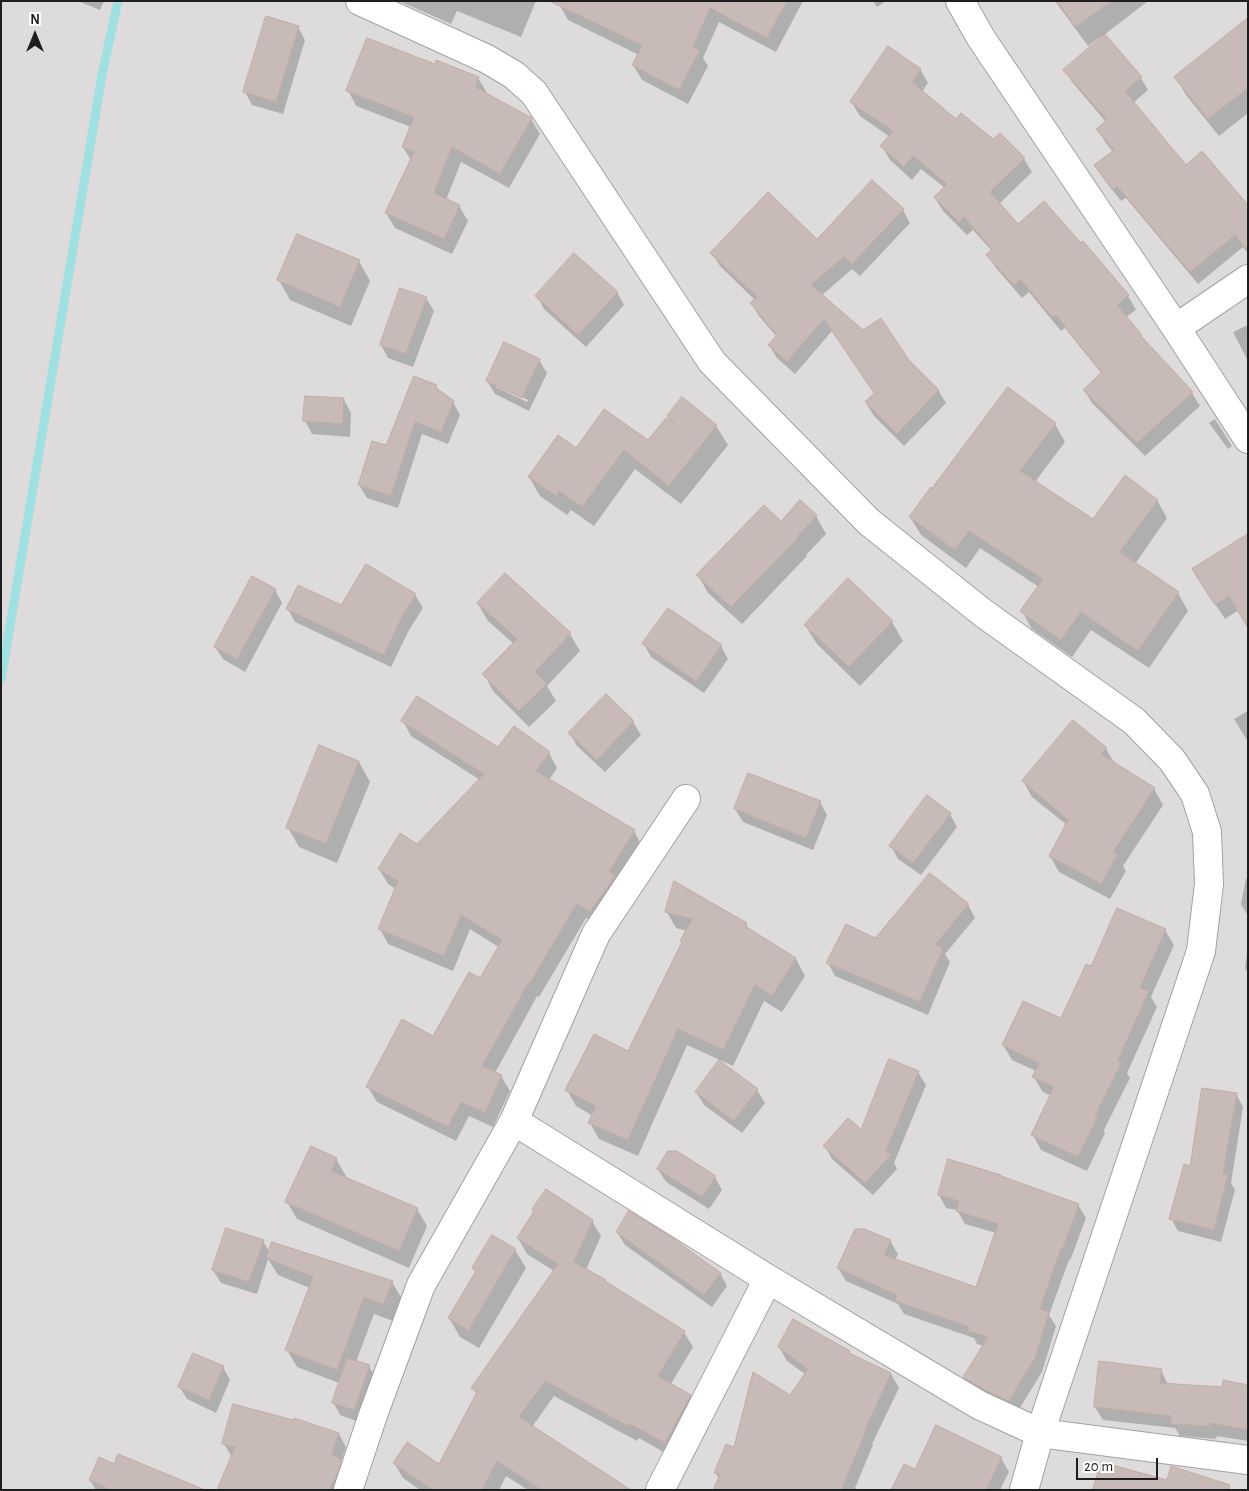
<!DOCTYPE html>
<html>
<head>
<meta charset="utf-8">
<style>
	body { margin:0 }
	#map { position:relative; width:1249px; height:1491px; overflow:hidden; background:#f0e9e4; font-family:"Alegreya Sans",sans-serif }
	canvas { display:block }
	.frame { position:absolute; inset:0; border:2px solid #1e1e1e; pointer-events:none }
	.north { position:absolute; left:10px; top:10px; width:50px; height:50px; -webkit-text-stroke:4px #fff; paint-order:stroke; rotate:0deg; font-size:14px; font-weight:700; line-height:20px; text-align:center; color:#1e1e1e }
	.north::after { content:''; display:block; margin:auto; width:18px; height:22px; background:#1e1e1e; clip-path:polygon(50% 0,100% 100%,50% 72%,0 100%) }
	.scale { position:absolute; left:1076px; top:1458px; width:82px; height:22px; box-sizing:border-box; border:2px solid #1e1e1e; border-top:0; padding-left:6px; font-size:15px; line-height:18px; white-space:nowrap; color:#1e1e1e; -webkit-text-stroke:4px #fff; paint-order:stroke }
</style>
</head>
<body>
<div id="map">
<canvas width="1249" height="1491"></canvas>
<div class="frame"></div>
<div class="north">N</div>
<div class="scale">20 m</div>
</div>
<script>
const c = document.querySelector('canvas').getContext('2d');
c.lineJoin = 'round';
function fill(path, color) {
  c.fillStyle = color;
  c.fill(path, 'evenodd');
}
function strokePath(path, color, width, dash) {
  c.strokeStyle = color;
  c.lineWidth = width;
  c.lineCap = dash ? 'butt' : 'round';
  c.setLineDash(dash || []);
  c.stroke(path);
}
const residential = new Path2D(`
	M1,1H1248V1490H1Z`);
const shadow = new Path2D(`
	M78,1H104L100,10Z
	M399,1H536L521,37L457,11L451,24Z
	M560,1H803L776,52L719,22L703,58L708,66L688,104L642,80L633,65L639,55L568,20L559,4Z
	M873,1H886L877,7Z
	M1055,1H1148L1104,35L1141,78L1148,90L1133,103L1186,167L1248,207V253L1243,247L1198,284L1126,198L1121,201L1103,178L1096,166L1113,152L1105,142L1098,129L1106,122L1072,82L1065,70L1102,39L1100,37L1088,46Z
	M1248,20V113L1219,136L1186,95L1176,77Z
	M298,27L305,40L283,114L252,105L245,92Z
	M435,65L478,78L487,93V95L531,119L540,134L509,188L461,162L446,200L459,206L468,221L452,254L395,228L386,213L411,160L403,147L411,127L356,106L348,90Z
	M920,69L928,83L922,92L956,121L1024,159L1032,172L999,204L1018,226L1081,244L1083,243L1128,296L1136,310L1126,317L1144,341L1192,393L1200,406L1145,456L1092,403L1084,390L1102,374L1065,328L1061,331L1029,292L1022,298L996,268L988,255L992,251L973,230L967,235L943,211L935,198L945,188L921,169L912,180L890,160L882,146L890,137L860,116L852,103Z
	M903,210L910,223L860,276L852,269L821,296L863,331L908,361L938,390L946,403L904,446L874,416L866,403L875,394L832,331L795,374L777,358L769,345L777,337L759,316L751,303L755,300L720,266L712,253L817,241Z
	M359,261L370,281L351,326L290,300L279,280Z
	M617,292L624,305L586,347L544,309L537,296Z
	M426,298L434,311L413,367L388,358L381,345Z
	M1248,325V361L1233,332Z
	M539,360L547,373L529,411L495,394L487,381ZM496,385L528,400L527,402L496,387Z
	M415,378L436,386L439,392L453,402L460,415L448,444L422,434L398,508L367,498L359,485L386,447Z
	M344,400L351,413L350,437L312,434L305,421Z
	M669,416L716,426L728,445L681,504L635,469L594,526L571,510L567,515L540,496L529,477L576,450L648,442L673,423Z
	M1215,419L1232,446L1228,449L1209,423Z
	M1055,424L1065,442L1035,482L1093,521L1157,500L1167,518L1135,564L1178,593L1188,611L1149,668L1091,630L1072,657L1032,629L1022,611L1039,587L980,548L966,568L921,535L910,517L932,489Z
	M816,516L826,534L806,555L807,556L742,624L708,593L698,575L781,523Z
	M1248,535L1239,610L1225,619L1202,584Z
	M275,590L282,603L245,672L223,659L215,647Z
	M415,595L423,608L409,630L391,667L295,622L288,609L341,607Z
	M478,604L570,634L580,651L547,686L556,701L529,727L493,691L484,674L514,644L488,621Z
	M892,622L903,641L860,686L817,644L805,625Z
	M644,644L721,646L728,659L704,693L651,657Z
	M606,696L633,722L641,735L605,772L577,746L570,733Z
	M1248,711V742L1234,719Z
	M403,721L499,749L549,753L557,768L549,780L634,831L642,846L599,926L586,918L539,997L537,996L495,1073L501,1076L510,1091L493,1127L469,1116L456,1141L377,1102L368,1087L434,1037L481,980L500,948L470,929L453,971L388,944L380,929L396,889L388,884L379,869L417,846L480,780L411,736Z
	M320,747L359,762L370,782L337,863L299,847L288,828Z
	M1106,749L1115,764L1154,789L1163,805L1123,866L1126,871L1110,899L1059,872L1050,856L1067,825L1032,797L1023,781Z
	M820,802L827,815L813,850L743,822L735,809Z
	M950,814L957,827L921,875L898,859L891,846Z
	M1246,878L1248,879V916L1241,904Z
	M968,905L975,918L945,954L950,962L928,1015L835,976L828,963L876,940Z
	M667,912L746,924L749,930L796,959L805,976L782,1012L764,1001L733,1066L687,1045L638,1156L599,1139L590,1123L593,1116L576,1106L567,1090L629,1053L683,943L687,931L676,928Z
	M1165,930L1174,945L1151,997L1157,1007L1127,1073L1130,1078L1104,1130L1105,1133L1087,1171L1041,1150L1033,1135L1051,1096L1042,1091L1034,1077L1036,1071L1012,1060L1003,1045L1062,1020L1092,968Z
	M1248,945V973L1245,968Z
	M918,1072L926,1085L894,1163L897,1169L873,1195L832,1159L825,1146L861,1131Z
	M757,1090L765,1103L742,1133L704,1105L696,1092Z
	M1236,1094L1243,1107L1231,1183L1235,1190L1221,1242L1178,1231L1171,1218L1191,1167Z
	M336,1159L346,1176L345,1178L417,1209L427,1226L409,1268L297,1219L287,1202Z
	M658,1169L715,1177L722,1190L709,1209L666,1182Z
	M1001,1178L1078,1205L1086,1218L1070,1261L1069,1260L1049,1315L1056,1326L1042,1372L1016,1414L972,1390L964,1377L984,1346L977,1344L974,1338L904,1314L898,1304L846,1281L838,1268L890,1241L898,1254L895,1260L977,1289L996,1233L965,1224L957,1210L946,1208L939,1195Z
	M533,1210L592,1221L601,1236L586,1270L684,1332L693,1347L671,1384L690,1395L699,1411L674,1458L639,1438L637,1441L554,1396L532,1427L622,1490H528L506,1476L499,1490H420L403,1478L394,1463L439,1466L477,1395L473,1388L554,1271L527,1254L518,1238L535,1212Z
	M617,1232L720,1273L727,1286L712,1307L625,1245Z
	M263,1241L270,1253L392,1282L402,1299L393,1321L374,1314L356,1362L369,1366L376,1379L362,1423L340,1415L333,1402L339,1383L297,1367L287,1350L310,1288L278,1275L268,1259L257,1294L221,1283L213,1270Z
	M515,1250L526,1268L479,1348L460,1337L449,1318L476,1273L473,1268Z
	M779,1347L849,1352L852,1356L891,1374L899,1388L872,1444L873,1445L855,1488L859,1490H714L719,1479L716,1473L735,1449L790,1397L805,1374L787,1361Z
	M223,1367L230,1380L216,1413L187,1399L179,1386Z
	M1161,1370L1168,1385L1223,1389L1248,1386V1441L1217,1436L1216,1439L1180,1436L1175,1428L1103,1420L1095,1407Z
	M339,1434L346,1447L341,1462L349,1474L343,1490H218L232,1457L224,1444Z
	M1001,1458L1009,1472L1000,1490H893L915,1470Z
	M115,1465L201,1490H96L90,1480Z`);
const stream = new Path2D(`
	M1,679L102,75L118,1`);
const building = new Path2D(`
	M550,1H787L767,38L710,8L693,47L700,50L679,90L632,65L642,46Z
	M1057,1H1111L1076,27Z
	M266,16L299,26L276,102L243,92Z
	M1248,18V88L1208,119L1174,77Z
	M1105,34L1142,77L1125,91L1186,165L1202,151L1248,205V251L1235,235L1190,272L1117,186L1113,190L1094,165L1114,150L1096,129L1107,120L1063,70Z
	M367,38L435,64L436,60L479,77L475,87L532,118L500,174L452,147L434,193L460,205L444,239L385,213L414,152L402,147L414,117L346,91Z
	M888,46L921,69L912,82L956,119L961,113L993,139L1000,133L1025,158L990,192L1018,224L1044,201L1081,243L1083,241L1129,295L1117,305L1142,335L1141,336L1193,392L1137,443L1083,390L1102,372L1071,335L1056,315L1053,318L1020,279L1014,285L986,255L992,249L964,217L959,222L934,197L947,184L913,156L904,167L880,146L893,131L850,102Z
	M872,180L904,209L852,264L844,257L811,285L863,330L881,318L909,360L939,390L897,434L865,402L874,393L824,319L787,362L768,345L777,335L750,303L757,297L710,253L768,192L817,239Z
	M297,234L360,260L340,307L277,280Z
	M574,253L618,292L578,335L535,296Z
	M400,288L427,297L406,354L380,345Z
	M504,342L540,359L522,398L486,381Z
	M414,376L437,385L435,387L454,401L441,432L415,422L391,496L358,485L372,441L386,445Z
	M1008,387L1056,423L1020,471L1093,519L1125,475L1158,500L1120,552L1179,592L1138,651L1081,612L1061,640L1020,611L1043,579L969,531L955,550L909,517L931,487L932,488Z
	M305,396L344,398L343,424L303,421Z
	M682,397L717,425L669,486L624,450L582,507L559,491L556,496L528,477L558,435L576,448L604,409L648,440L666,418L675,423L667,416Z
	M800,500L817,515L797,537L798,538L731,607L696,575L764,505L781,521Z
	M1248,534V628L1229,596L1215,605L1192,569Z
	M366,564L416,594L402,617L384,655L286,609L298,585L341,605Z
	M505,573L571,633L535,672L547,684L519,711L482,674L517,639L477,603Z
	M252,576L276,589L237,659L214,647Z
	M848,578L893,621L849,667L804,625Z
	M668,608L722,645L696,681L642,644Z
	M606,694L634,721L597,760L568,733Z
	M417,696L498,747L514,726L550,752L536,771L635,830L609,872L615,876L590,912L577,903L530,983L529,982L482,1066L502,1075L485,1113L461,1102L448,1127L366,1087L402,1019L433,1036L469,972L480,978L502,940L461,915L444,956L378,929L398,881L378,869L400,833L417,844L484,774L401,721Z
	M1073,720L1107,748L1101,754L1155,788L1113,852L1118,854L1101,884L1049,856L1068,820L1022,781Z
	M319,745L359,761L326,844L286,828Z
	M748,773L821,801L806,838L734,809Z
	M927,795L951,813L913,863L889,846Z
	M930,873L969,904L935,945L943,948L920,1002L826,963L846,924L875,938Z
	M674,881L747,923L745,926L796,958L772,996L755,985L723,1050L678,1029L628,1140L588,1123L596,1106L565,1090L594,1034L628,1051L682,942L680,941L692,919L665,912Z
	M1117,908L1166,929L1140,988L1149,991L1118,1060L1122,1062L1095,1116L1098,1117L1078,1157L1031,1135L1054,1087L1032,1077L1039,1063L1002,1045L1023,1001L1061,1018L1086,964L1091,966Z
	M889,1059L919,1071L886,1151L891,1155L865,1183L823,1146L848,1118L861,1129Z
	M719,1060L758,1089L734,1121L695,1092Z
	M1202,1088L1237,1093L1223,1174L1228,1175L1214,1230L1169,1219L1184,1164L1190,1166Z
	M311,1146L337,1158L331,1171L418,1208L399,1251L285,1202Z
	M668,1151H677L716,1176L702,1197L657,1169Z
	M948,1159L1001,1175V1176L1079,1204L1063,1248H1061L1040,1309L1049,1312L1035,1358L1009,1401L986,1391L963,1377L988,1337L968,1331L969,1327L895,1301L897,1295L837,1268L855,1229H864L891,1240L884,1255L976,1287L998,1224L956,1211L959,1201L938,1195Z
	M546,1189L593,1220L574,1262L606,1280L605,1281L685,1331L658,1376L691,1395L665,1443L630,1424L628,1426L545,1381L519,1417L631,1490H542L497,1461L482,1490H433L393,1463L407,1442L439,1464L477,1392L471,1388L558,1264L517,1238L534,1211L532,1210Z
	M629,1211L668,1235L721,1273L704,1295L616,1232Z
	M226,1228L264,1240L249,1282L212,1270Z
	M492,1235L516,1249L468,1331L448,1318L476,1271L472,1268Z
	M272,1242L393,1281L383,1305L364,1297L337,1370L285,1350L313,1277L266,1258Z
	M793,1319L850,1351L849,1353L891,1373L865,1430L866,1431L841,1490H713L720,1475L714,1473L726,1444L734,1447L753,1372L790,1395L808,1369L778,1347Z
	M193,1353L224,1366L209,1400L178,1387Z
	M347,1358L370,1365L354,1410L332,1403Z
	M1099,1361L1162,1369L1160,1383L1222,1387L1223,1380L1248,1385V1430L1210,1423V1426L1171,1424V1416L1094,1407Z
	M233,1404L293,1420L294,1418L339,1433L332,1455L342,1460L335,1480H334L329,1490H217L235,1447L222,1444Z
	M936,1425L1002,1457L986,1490H891L904,1464L915,1469Z
	M118,1454L203,1489V1490H111L89,1480L99,1457L114,1464Z
	M1101,1462L1167,1480L1171,1466L1230,1485L1229,1490H1093Z`);
const minor = new Path2D(`
	M360,1L487,59L514,75L534,93L712,362L869,522L983,613L1134,721L1172,760L1195,794L1207,832L1209,884L1201,951L1040,1433L1024,1490
	M960,1L981,38L1176,328L1248,439
	M1176,328L1248,279
	M514,1121L768,1279L979,1405L1040,1433L1248,1460
	M348,1490L373,1415L421,1285L514,1121L596,934L686,799
	M660,1490L768,1279`);
fill(residential, '#dddbdc');
fill(shadow, '#0003');
strokePath(stream, '#a1e0e1', 9);
fill(building, '#c8bab7');
strokePath(building, '#c3aca5', 1);
strokePath(minor, '#a2a2a2', 30);
strokePath(minor, '#fff', 28);
</script>
</body>
</html>
